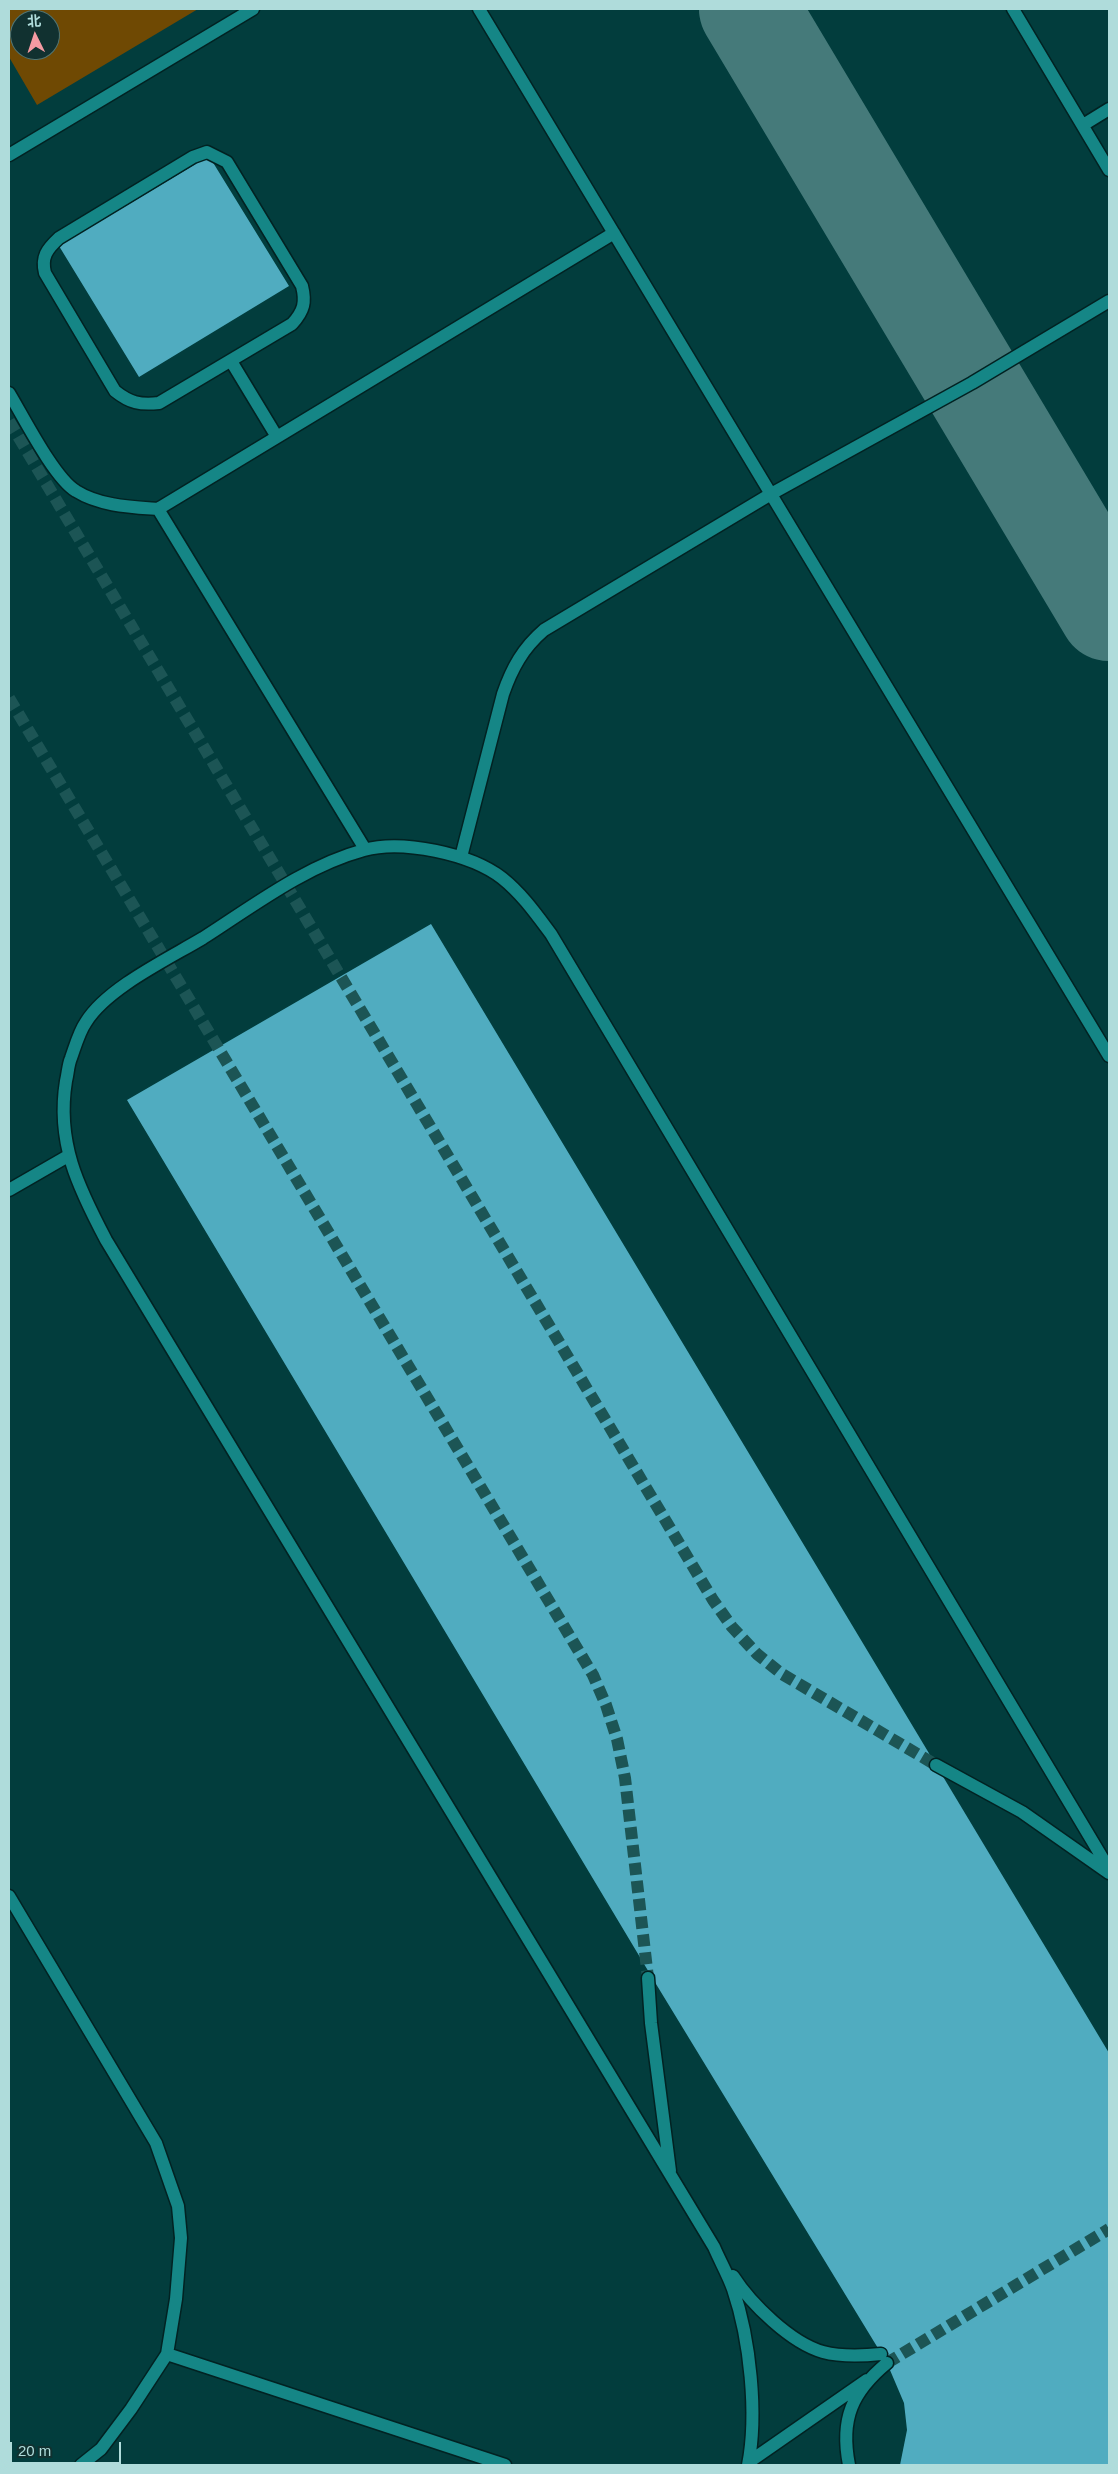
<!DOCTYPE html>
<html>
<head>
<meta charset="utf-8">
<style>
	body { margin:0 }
	#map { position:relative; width:1118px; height:2474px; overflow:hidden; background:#023d3d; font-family:Arial,"Noto Sans SC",sans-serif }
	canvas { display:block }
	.frame { position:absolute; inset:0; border:10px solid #afdcdb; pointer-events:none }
	.north { position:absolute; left:10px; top:10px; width:50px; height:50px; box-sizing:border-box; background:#113130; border:1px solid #507574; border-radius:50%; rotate:356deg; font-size:14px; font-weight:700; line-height:20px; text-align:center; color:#afdcdb }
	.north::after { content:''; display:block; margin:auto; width:18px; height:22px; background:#f49aa2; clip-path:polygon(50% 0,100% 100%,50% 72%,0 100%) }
	.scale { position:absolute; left:10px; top:2442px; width:111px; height:22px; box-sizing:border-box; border:2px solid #afdcdb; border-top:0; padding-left:6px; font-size:15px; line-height:18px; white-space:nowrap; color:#afdcdb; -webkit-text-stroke:4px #113130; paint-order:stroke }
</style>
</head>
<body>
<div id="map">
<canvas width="1118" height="2474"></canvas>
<div class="frame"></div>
<div class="north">北</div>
<div class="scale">20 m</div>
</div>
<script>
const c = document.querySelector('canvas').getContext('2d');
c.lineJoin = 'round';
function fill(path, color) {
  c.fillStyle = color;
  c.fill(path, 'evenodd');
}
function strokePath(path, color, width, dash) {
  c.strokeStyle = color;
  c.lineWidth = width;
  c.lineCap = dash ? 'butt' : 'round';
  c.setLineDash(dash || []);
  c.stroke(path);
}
const green = new Path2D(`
	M9,9H198L37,105L9,57ZM20,20H50V50H20Z`);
const taxiway = new Path2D(`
	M749,9L1109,611`);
const building = new Path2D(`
	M209,156L289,286L139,377L59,246Z
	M431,924L1109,2053V2465H900L907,2430L904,2403L887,2363L656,1984L127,1100Z`);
const minorTunnel = new Path2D(`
	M9,421L713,1600L732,1627L757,1654L782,1674L936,1765
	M9,698L593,1675L606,1705L617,1739L625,1778L648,1978
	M887,2363L1109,2229`);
const minor = new Path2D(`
	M479,9L1109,1056
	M1013,9L1109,170
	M1083,125L1109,109
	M207,152L227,162L302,286C306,302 304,311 292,324L159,403C140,405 130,403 115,391L45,273C41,257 47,249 59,238L193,157Z
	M9,155L253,9
	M231,361L277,437
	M9,393C23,416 54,478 76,491C100,506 131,507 158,509L365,849
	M158,509L614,233
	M461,857L503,694C512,668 523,648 544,630L771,494L972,383L1109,301
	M9,1190L68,1156
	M936,1765L1022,1812L1109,1873
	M9,1896L156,2143L178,2206L181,2238L176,2299L167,2354L131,2409L101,2449L81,2465
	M648,1978L651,2023L670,2171
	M733,2276C751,2304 791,2343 823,2352C842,2357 862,2356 881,2354
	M167,2354L505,2465
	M749,2462L867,2380
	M748,2465C758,2414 750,2339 733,2289C728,2275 720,2261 714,2247L106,1240C78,1187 56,1142 66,1081C68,1073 68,1065 71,1058C75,1047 79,1032 86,1022C107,988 168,959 203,938C253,906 305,866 364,850C402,839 471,854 502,878C522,894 536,914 551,934L1109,1869
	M849,2465C840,2419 852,2392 887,2363`);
fill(green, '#6f4903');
strokePath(taxiway, '#457a7a', 100);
fill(building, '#50acc0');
strokePath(minorTunnel, '#1c5555', 12, [12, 6]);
strokePath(minor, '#022222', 15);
strokePath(minor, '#158686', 12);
</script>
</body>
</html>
